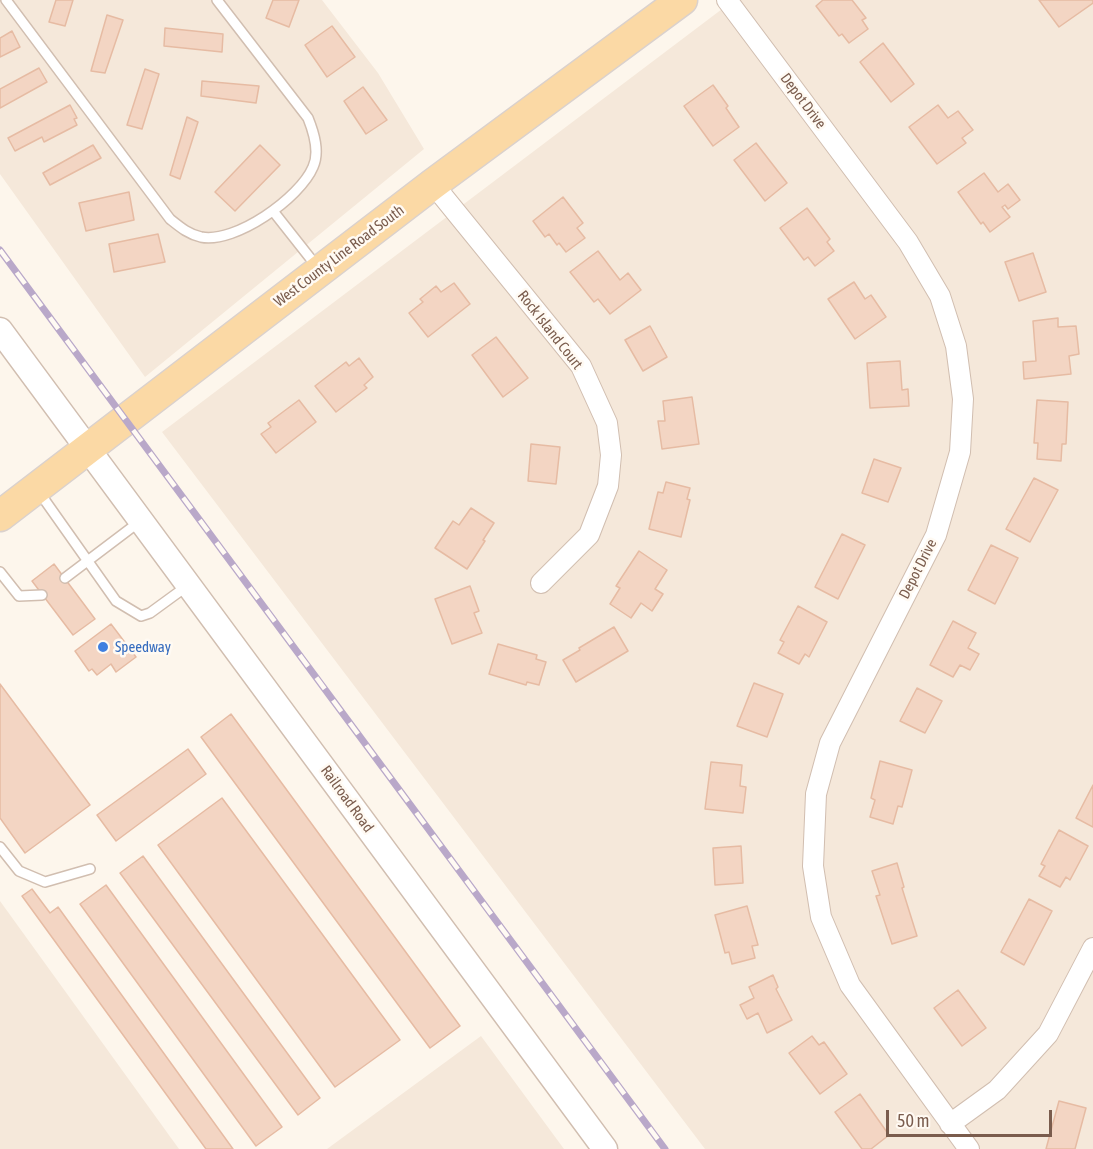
<!DOCTYPE html>
<html>
<head>
<meta charset="utf-8">
<style>
	body { margin:0 }
	#map { position:relative; width:1093px; height:1149px; overflow:hidden; background:#fdf6ec; font-family:"Asap Condensed",sans-serif }
	canvas { display:block }
	.scale { position:absolute; left:886px; top:1110px; width:166px; height:27px; box-sizing:border-box; border:3px solid #7a5c4d; border-top:0; padding-left:8px; font-size:18px; line-height:21px; white-space:nowrap; color:#7a5c4d; -webkit-text-stroke:4px #fffaf3; paint-order:stroke }
</style>
</head>
<body>
<div id="map">
<canvas width="1093" height="1149"></canvas>
<div class="scale">50 m</div>
</div>
<script>
const c = document.querySelector('canvas').getContext('2d');
c.lineJoin = 'round';
function fill(path, color) {
  c.fillStyle = color;
  c.fill(path, 'evenodd');
}
function strokePath(path, color, width, dash) {
  c.strokeStyle = color;
  c.lineWidth = width;
  c.lineCap = dash ? 'butt' : 'round';
  c.setLineDash(dash || []);
  c.stroke(path);
}
function drawText(font, color, halo, rows, align = 'center') {
  c.font = font + ' "Asap Condensed",sans-serif';
  c.lineWidth = 5;
  c.setLineDash([]);
  c.textBaseline = 'middle';
  c.strokeStyle = halo;
  c.fillStyle = color;
  for (const [text, x, y, turn = 0] of rows) {
    c.save();
    c.translate(x, y);
    c.rotate((+turn || 0) * Math.PI / 180);
    c.textAlign = isNaN(turn) ? turn : align;
    if (halo) c.strokeText(text, 0, 0);
    c.fillText(text, 0, 0);
    c.restore();
  }
}
const residential = new Path2D(`
	M0,0H322L378,73L424,149L145,377L0,174Z
	M734,0H1093V1149H705L162,432Z
	M0,901L179,1149H0Z
	M481,1036L564,1149H327Z`);
const building = new Path2D(`
	M56,0H73L65,26L49,22Z
	M273,0H299L289,27L266,18Z
	M823,0H852L866,18L862,20L868,29L849,43L842,34L839,36L816,6Z
	M1039,0H1093V3L1059,27Z
	M107,15L123,20L105,73L91,71Z
	M332,26L355,57L327,77L305,45Z
	M165,28L223,34L222,52L164,46Z
	M12,31L20,47L0,57V38Z
	M883,43L914,84L891,102L860,62Z
	M39,68L47,82L0,108V89Z
	M145,69L159,74L142,129L127,125Z
	M202,81L259,86L256,103L201,96Z
	M713,85L728,106L726,108L739,127L713,146L684,106Z
	M363,87L387,120L366,134L344,101Z
	M70,105L77,118L74,119L77,125L44,142L42,137L15,151L8,138Z
	M938,105L948,118L958,111L973,130L962,138L966,143L937,164L909,127Z
	M187,117L198,122L180,179L170,175Z
	M756,143L787,183L765,201L734,160Z
	M93,145L101,158L50,185L43,173Z
	M260,145L280,165L235,211L215,192Z
	M984,173L998,192L1008,184L1020,200L1008,209L1005,205L1002,207L1010,217L990,232L983,222L981,224L958,192Z
	M129,192L134,220L86,231L79,203Z
	M563,197L583,223L577,228L585,238L566,252L559,243L557,245L549,234L545,237L533,221Z
	M807,208L830,239L827,242L834,251L815,266L808,257L804,260L780,228Z
	M158,234L165,262L114,272L109,244Z
	M598,251L620,280L628,273L641,290L610,314L598,299L594,302L570,272Z
	M1033,253L1046,292L1019,301L1005,262Z
	M854,282L865,299L871,295L886,317L855,339L828,299Z
	M454,283L470,304L428,337L409,313L423,302L420,299L436,286L441,292Z
	M1058,318V327L1076,326L1079,354L1069,356L1071,374L1024,379L1023,362L1036,361L1033,321Z
	M650,326L667,357L643,371L625,340Z
	M496,337L528,378L503,397L472,355Z
	M359,358L373,377L364,385L367,388L336,412L315,386L346,362L349,366Z
	M900,361L902,390L908,389L909,406L870,408L867,363Z
	M692,397L699,444L662,449L658,421H665L663,401Z
	M299,400L316,422L276,453L261,434L271,427L268,423Z
	M1037,400L1068,402L1066,444H1062L1061,461L1037,459L1038,443H1034Z
	M531,444L560,447L556,484L528,481Z
	M874,459L901,468L888,502L862,493Z
	M1034,478L1058,490L1030,542L1006,529Z
	M666,482L690,488L687,499L690,500L681,537L649,529L658,492L663,493Z
	M471,508L494,523L483,540L485,541L467,569L435,548L453,521L459,525Z
	M842,534L865,545L838,599L815,587Z
	M991,545L1018,558L995,604L968,590Z
	M639,551L667,570L655,589L663,594L652,611L641,603L631,618L610,604L620,588L616,586Z
	M54,564L95,619L73,635L32,581Z
	M470,586L479,611L474,613L482,633L452,644L435,599Z
	M798,606L827,622L809,657L805,654L799,664L778,653L784,642L780,640Z
	M953,621L976,633L968,648L979,654L970,670L960,665L953,677L930,665Z
	M111,624L136,657L116,672L111,664L97,675L92,669L89,671L75,651Z
	M614,627L628,651L576,682L563,660L580,650L579,648Z
	M498,644L537,655L536,659L546,662L539,685L527,682L526,685L489,674Z
	M754,683L783,694L767,737L737,726Z
	M0,684L90,805L25,853L0,818Z
	M917,688L942,701L925,733L900,721Z
	M231,714L460,1026L430,1048L201,737Z
	M188,749L206,774L116,841L97,815Z
	M880,761L912,770L902,807L898,806L893,824L870,817L875,800L871,798Z
	M711,762L742,765L740,786L746,787L743,813L705,809Z
	M1093,785V827L1076,818Z
	M222,798L400,1040L335,1087L158,845Z
	M1059,830L1088,846L1070,880L1066,877L1060,887L1039,876L1045,866L1041,864Z
	M741,846L743,883L715,885L713,848Z
	M143,856L320,1098L298,1115L120,873Z
	M897,863L904,887L902,888L917,936L892,944L876,896L880,895L872,871Z
	M106,885L282,1127L256,1146L80,904Z
	M32,889L50,913L58,907L233,1149H206L22,896Z
	M1029,899L1052,911L1024,965L1001,952Z
	M747,906L758,945L752,946L755,958L732,964L729,952L725,953L715,915Z
	M773,975L778,987L776,989L792,1020L767,1033L758,1013L747,1019L740,1005L754,998L749,987Z
	M958,990L986,1028L962,1046L934,1008Z
	M812,1036L819,1045L824,1042L847,1074L820,1094L789,1053Z
	M860,1094L889,1135L871,1149H862L835,1112Z
	M1059,1101L1086,1108L1075,1149H1046Z`);
const service = new Path2D(`
	M6,0L170,219C180,227 188,234 201,237C235,244 300,198 313,167C320,152 314,133 308,118L217,0
	M273,211L318,268
	M39,492L116,601L141,616L150,613L187,586
	M0,572L19,596L42,595
	M65,578L139,522
	M0,847L19,871L45,882L90,869`);
const minor = new Path2D(`
	M727,0L908,242L940,296L956,346L963,399L960,452L936,535L830,743L816,794L813,866L821,917L850,985L969,1149
	M433,184L581,366L607,423L611,455L608,486L589,535L541,583
	M950,1124L997,1090L1048,1034L1093,948`);
const tertiary = new Path2D(`
	M0,330L605,1149`);
const primary = new Path2D(`
	M0,516L433,184L682,0`);
const rail = new Path2D(`
	M0,250L665,1149`);
const markers = [
	[103,647,6,"#3f7fe0"]
];
const streetNames = [
	["Depot Drive",803,101,53],
	["West County Line Road South",339,256,-37],
	["Rock Island Court",550,330,52],
	["Depot Drive",918,569,-63],
	["Railroad Road",347,799,54]
];
const shopNames = [
	["Speedway",115,647]
];
fill(residential, '#f5e8da');
fill(building, '#f3d5c3');
strokePath(building, '#e6bba3', 1.5);
strokePath(service, '#d1beb0', 12);
strokePath(minor, '#d1beb0', 22);
strokePath(tertiary, '#d1beb0', 27);
strokePath(primary, '#dad1cd', 33);
strokePath(service, '#fff', 9);
strokePath(minor, '#fff', 20);
strokePath(tertiary, '#fff', 24);
strokePath(primary, '#fbd9a5', 30);
strokePath(rail, '#b9a8c9', 7);
strokePath(rail, '#fffaf3', 4.5, [14]);
for (const [x, y, r, color] of markers) {
  const dot = new Path2D();
  dot.arc(x, y, r, 0, 2 * Math.PI);
  c.fillStyle = color;
  c.fill(dot);
  strokePath(dot, '#fffaf3', 2);
}
drawText('15px', '#7a5c4d', '#fffaf3', streetNames);
drawText('15px', '#366cbe', '#fffaf3', shopNames, 'left');
</script>
</body>
</html>
